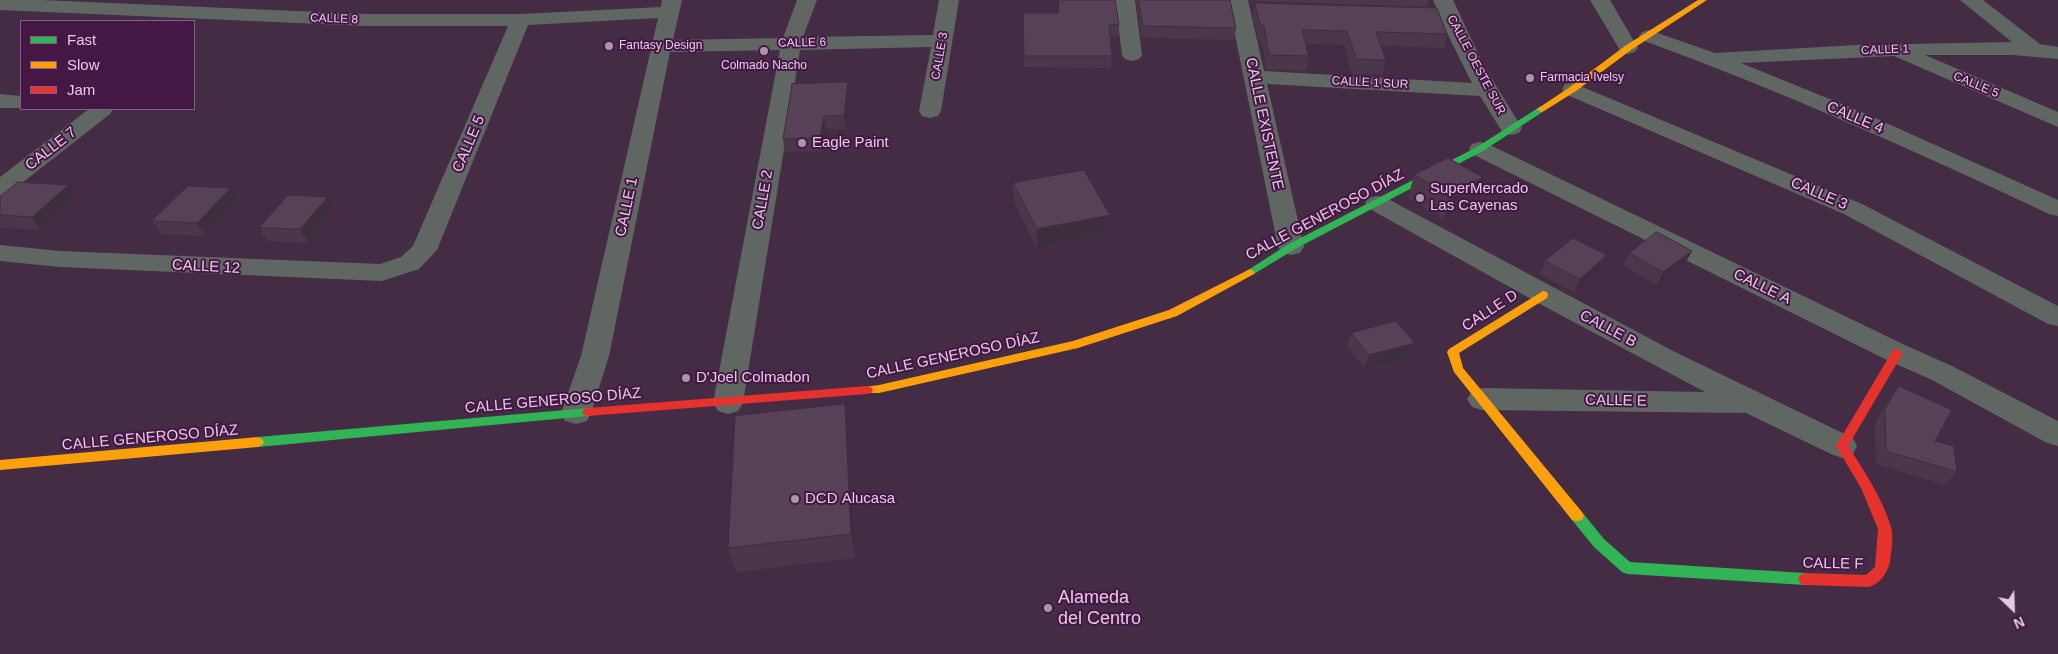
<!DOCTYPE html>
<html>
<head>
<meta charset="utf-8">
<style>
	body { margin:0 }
	#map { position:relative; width:2058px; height:654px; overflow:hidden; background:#442c44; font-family:Helvetica,sans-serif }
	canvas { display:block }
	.legend { position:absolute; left:20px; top:20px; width:175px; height:90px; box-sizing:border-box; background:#441744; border:1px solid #855f84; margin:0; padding:6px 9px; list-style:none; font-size:15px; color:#e6cae5 }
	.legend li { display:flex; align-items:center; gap:10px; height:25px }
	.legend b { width:25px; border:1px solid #855f84 }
	.north { position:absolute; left:1988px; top:584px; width:50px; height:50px; -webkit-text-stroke:4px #441744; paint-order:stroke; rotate:156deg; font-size:14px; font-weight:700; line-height:20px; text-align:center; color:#e6cae5 }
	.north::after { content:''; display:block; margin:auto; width:18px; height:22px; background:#e6cae5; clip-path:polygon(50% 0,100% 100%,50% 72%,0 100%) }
</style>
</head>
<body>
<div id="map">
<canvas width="2058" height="654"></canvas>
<ul class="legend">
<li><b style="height:6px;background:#30b455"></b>Fast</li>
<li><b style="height:6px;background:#ff9f0a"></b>Slow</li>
<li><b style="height:6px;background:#e5322d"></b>Jam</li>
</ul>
<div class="north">N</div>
</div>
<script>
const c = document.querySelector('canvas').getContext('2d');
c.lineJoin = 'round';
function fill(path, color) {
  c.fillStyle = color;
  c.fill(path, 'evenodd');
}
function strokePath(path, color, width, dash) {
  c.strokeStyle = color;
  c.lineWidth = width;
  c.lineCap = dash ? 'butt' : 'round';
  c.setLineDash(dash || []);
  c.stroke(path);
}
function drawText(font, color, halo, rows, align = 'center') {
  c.font = font + ' Helvetica,sans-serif';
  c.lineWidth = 4;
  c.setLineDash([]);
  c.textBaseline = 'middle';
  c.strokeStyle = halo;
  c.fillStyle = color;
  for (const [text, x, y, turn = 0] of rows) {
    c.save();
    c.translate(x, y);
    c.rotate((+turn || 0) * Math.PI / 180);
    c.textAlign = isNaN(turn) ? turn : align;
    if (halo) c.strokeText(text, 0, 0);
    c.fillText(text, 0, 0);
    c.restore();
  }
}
const street = new Path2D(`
	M0,0H41L366,14H520L661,7L662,0H682L673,40L783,38L797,0H817L803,37L933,35L939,0H959L941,111L938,116L930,118L922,116L919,111L931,47L800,50L743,403L738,411L728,414L718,411L713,403L780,50L670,52L609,356L591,413L587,421L576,424L565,421L561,413L581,356L658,18L528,25L437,250L419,269L382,281L60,267L0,261V245L60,251L380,264L401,257L413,246L508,26H366L0,10Z
	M1115,0H1135L1142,55L1139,59L1132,61L1125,59L1122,55Z
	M1228,0H1248L1264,71L1472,83L1441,21L1395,18L1392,14L1395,10L1402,8L1437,9L1433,0H1453L1484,66L1522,128L1519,133L1511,135L1503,133L1480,96L1267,84L1304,247L1300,253L1291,255L1282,253L1278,247Z
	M1590,0H1610L1638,48L1635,52L1628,54L1621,52Z
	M1960,0H1983L2040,44L2058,47V59L2013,55H1925L2058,112V127L1894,56L1741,63L1864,113L2058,200V216L2049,214C1916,151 1781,91 1642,40L1639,36L1642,32L1649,30L1715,53L1856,45L2012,42Z
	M1573,83L1862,204L2058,306V326L2048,324L1844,214L1565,94L1562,89L1565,84Z
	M0,94L21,96V108H0Z
	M89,109H113L110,114L8,194L0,196V177Z
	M1480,142L1488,144L1907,346L1952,366L2058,421V446L2047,443L1932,380L1887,360L1472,154L1469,149L1472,144Z
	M1377,196L1386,198L1675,352L1853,438L1857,446L1853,454L1842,458L1831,454L1746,413L1482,410L1472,407L1467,399L1472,391L1482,388L1705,392L1540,304L1368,208L1365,203L1368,198Z`);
const fast = new Path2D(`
	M1541,106L1545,109L1544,111L1483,151L1295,249L1254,274L1250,275L1245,272L1287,245L1477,147Z
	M588,408L592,409L594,412L592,415L588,416L258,447L254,445L252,442L254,439L258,437Z
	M1577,511L1582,512L1604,539L1630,562L1805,573L1810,575L1812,579L1810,583L1805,585L1627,574L1622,572L1594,547L1572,520L1570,516L1572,512Z`);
const slow = new Path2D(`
	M1698,0H1707L1631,50L1576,91L1544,111L1541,112L1537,109L1570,87L1625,46Z
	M1250,269L1255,272L1254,274L1177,316L1078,348L879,393H863L861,390L863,387L879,385L1073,341L1169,310Z
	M1543,291L1547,292L1548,295L1547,298L1459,353L1463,368L1582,512L1584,516L1582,520L1577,521L1572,520L1454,372L1447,352L1449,349Z
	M258,437L262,439L264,442L262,445L258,447L0,470V460Z`);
const jam = new Path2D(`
	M1897,349L1903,353L1848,446C1865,472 1882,498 1891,527C1894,537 1891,552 1890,562C1887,573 1881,583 1869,587L1805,585L1800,583L1798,579L1800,575L1805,573L1866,575L1875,567L1878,529L1861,488L1836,446L1893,350Z
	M867,386L871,387L873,390L871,393L867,394L588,416L584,415L582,412L584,409L588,408Z`);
const wall = new Path2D(`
	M1136,0H1230L1236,28L1234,40L1142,38Z
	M1249,0H1429L1427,7L1250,1Z
	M1255,3L1447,34L1444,48L1381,46L1386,60L1382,75L1352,74L1344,45L1306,44L1309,56L1306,71L1266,69L1262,41H1259L1253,17Z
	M1023,13L1119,25L1118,37H1110L1112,56L1111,68L1024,67Z
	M849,94L846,129H826L822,151L785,152L783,139Z
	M1414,175L1483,177L1475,200L1444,219L1408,198Z
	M1013,183L1110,215L1109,234L1037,248L1014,202Z
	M0,197L78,198L41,230L0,228Z
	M239,202L205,236L161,234L152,221Z
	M335,210L308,243L267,241L259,228Z
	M1629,253L1685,264L1657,285L1623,266Z
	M1545,261L1601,268L1574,292L1540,274Z
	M1351,333L1415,343L1410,357L1365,369L1347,346Z
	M1899,386L1935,441L1957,472L1945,485L1876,464L1875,423L1889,400Z
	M845,404L848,429L855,558L736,572L728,548Z`);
const shadedWall = new Path2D(`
	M848,82L849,94L846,129L844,116Z
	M824,116L826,129L822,151L820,138Z
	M1483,177L1475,200L1444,219L1451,196Z
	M69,185L78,198L41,230L32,217Z
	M231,188L239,202L205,236L197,223Z
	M328,197L335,210L308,243L300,229Z
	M1110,215L1109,234L1037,248V229Z
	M1692,251L1685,264L1657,285L1663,272Z
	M1607,255L1601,268L1574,292L1580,279Z
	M1415,343L1410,357L1365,369L1369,355Z
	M845,404L848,429L855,558L851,534Z`);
const building = new Path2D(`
	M1059,0H1115L1119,25H1109L1112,56H1024L1023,13H1058Z
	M1139,0H1230L1236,28L1143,26Z
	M1255,3L1437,8L1447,34L1376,32L1386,60L1356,59L1347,31L1302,30L1309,56L1269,55L1264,26H1261Z
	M848,82L844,116H824L820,138L783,139L792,84Z
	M1448,158L1483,177L1451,196L1414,175Z
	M1084,170L1110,215L1037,229L1013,183Z
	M18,182L69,185L32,217L0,215V197Z
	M188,186L231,188L197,223L152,221Z
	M288,195L328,197L300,229L259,228Z
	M1657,232L1692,251L1663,272L1629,253Z
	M1573,238L1607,255L1580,279L1545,261Z
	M1396,321L1415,343L1369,355L1351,333Z
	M1899,386L1952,410L1935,441L1954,446L1957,472L1886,451L1885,409Z
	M845,404L851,534L728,548L735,416Z`);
const markers = [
	[609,46,5,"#ad93ad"],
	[764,51,5,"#ad93ad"],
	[1530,78,5,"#ad93ad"],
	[802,143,5,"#ad93ad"],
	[1420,198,5,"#ad93ad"],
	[686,378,5,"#ad93ad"],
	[795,499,5,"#ad93ad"],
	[1048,608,5,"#ad93ad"]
];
const farStreetnames = [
	["CALLE 8",334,19,2],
	["CALLE 6",802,43,-1],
	["CALLE 1",1885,50,-2],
	["CALLE 3",940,56,-80],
	["CALLE OESTE SUR",1476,65,62],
	["CALLE 1 SUR",1370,83,3],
	["CALLE 5",1976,85,23]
];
const farPoinames = [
	["Fantasy Design",619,46],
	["Colmado Nacho",764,66,"center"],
	["Farmacia Ivelsy",1540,78]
];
const streetNames = [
	["CALLE 4",1855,118,23],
	["CALLE EXISTENTE",1264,124,78],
	["CALLE 5",469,144,-67],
	["CALLE 7",51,149,-38],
	["CALLE 3",1819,194,23],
	["CALLE 2",763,200,-80],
	["CALLE 1",627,207,-78],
	["CALLE GENEROSO DÍAZ",1325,215,-28],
	["CALLE 12",206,267,3],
	["CALLE A",1762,287,26],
	["CALLE D",1490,311,-33],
	["CALLE B",1608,329,28],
	["CALLE GENEROSO DÍAZ",953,356,-12],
	["CALLE GENEROSO DÍAZ",553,401,-5],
	["CALLE E",1616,401,1],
	["CALLE GENEROSO DÍAZ",150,438,-5],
	["CALLE F",1833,564,1]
];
const poiNames = [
	["Eagle Paint",812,143],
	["SuperMercado",1430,189],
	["Las Cayenas",1430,206],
	["D'Joel Colmadon",696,378],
	["DCD Alucasa",805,499]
];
const nearPoinames = [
	["Alameda",1058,598],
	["del Centro",1058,619]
];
fill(street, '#606762');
fill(fast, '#30b455');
fill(slow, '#ff9f0a');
fill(jam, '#e5322d');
fill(wall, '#4a384a');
fill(shadedWall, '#3c2e3c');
fill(building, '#564156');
strokePath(building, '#3c2e3c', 1);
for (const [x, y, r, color] of markers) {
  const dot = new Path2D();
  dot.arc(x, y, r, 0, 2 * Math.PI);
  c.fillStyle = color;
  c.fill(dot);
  strokePath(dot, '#441744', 2);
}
drawText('12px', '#e6cae5', '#441744', farStreetnames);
drawText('12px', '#e6cae5', '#441744', farPoinames, 'left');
drawText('15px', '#e6cae5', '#441744', streetNames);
drawText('15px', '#e6cae5', '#441744', poiNames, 'left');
drawText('18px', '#e6cae5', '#441744', nearPoinames, 'left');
</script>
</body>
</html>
